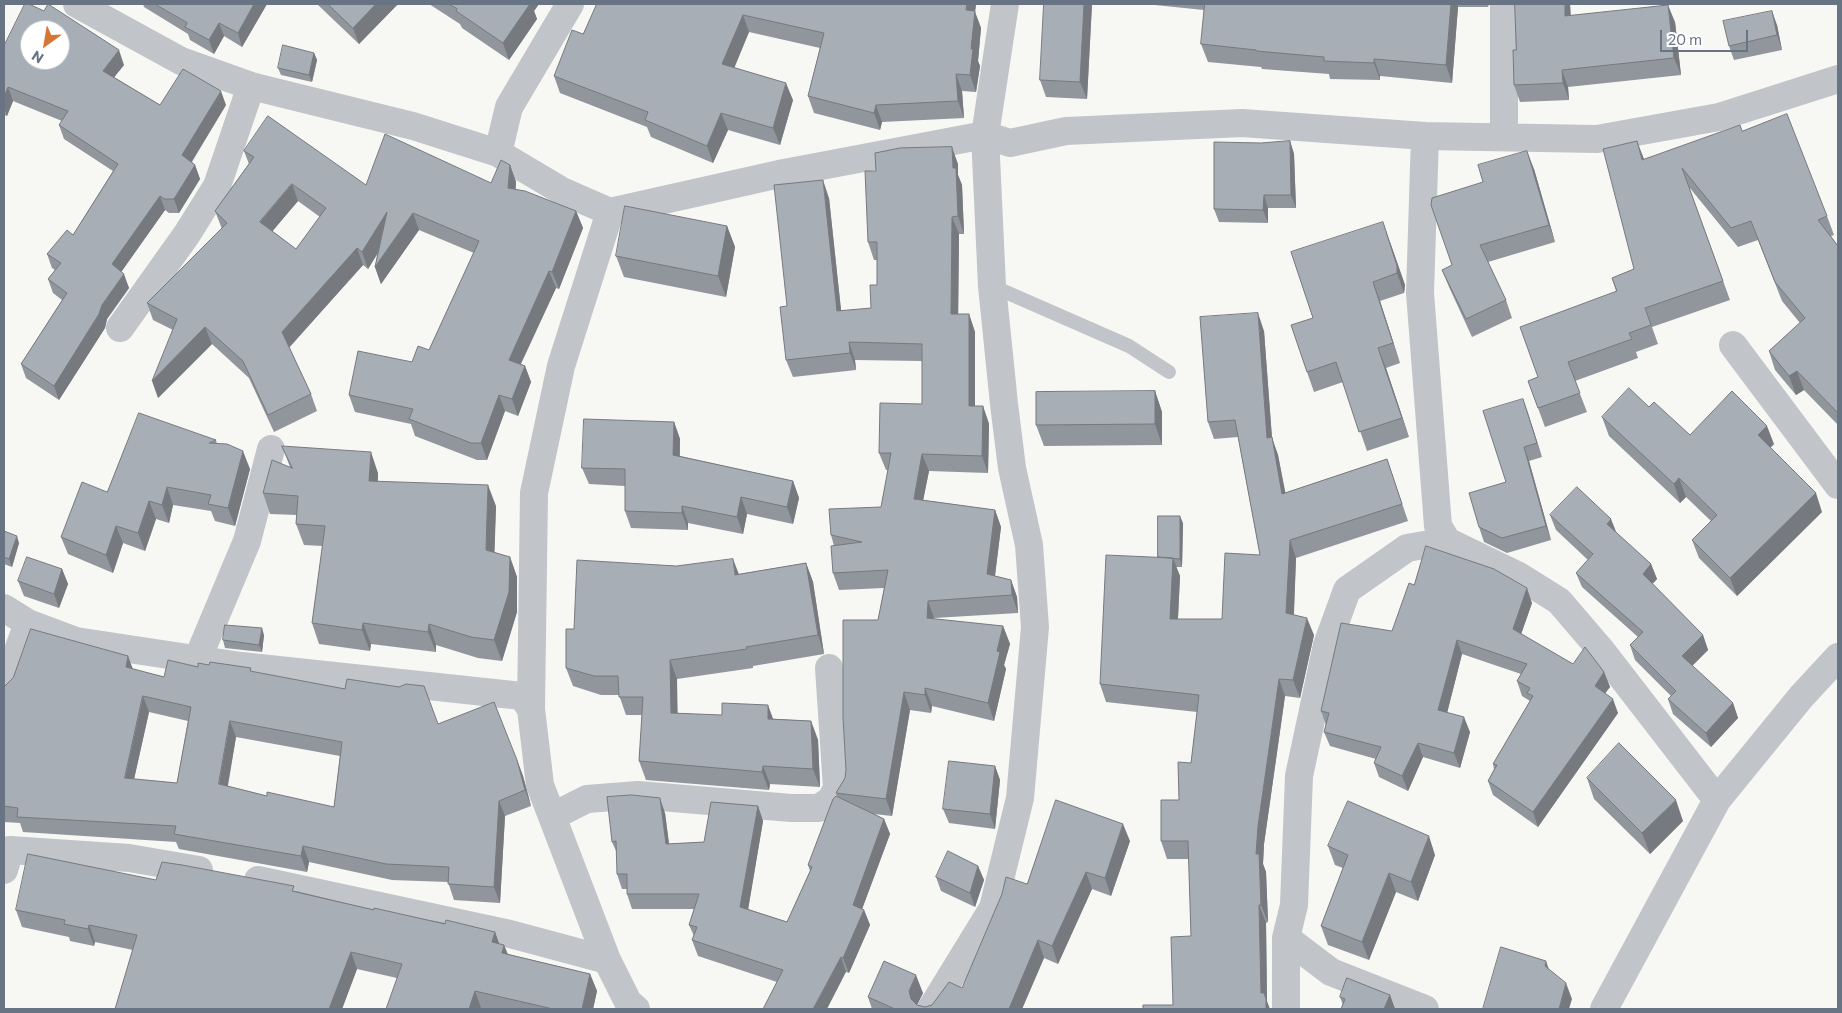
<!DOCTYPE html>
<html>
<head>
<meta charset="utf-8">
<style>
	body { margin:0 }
	#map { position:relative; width:1842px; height:1013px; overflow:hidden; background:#f7f7f4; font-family:Commissioner,sans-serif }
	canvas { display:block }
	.frame { position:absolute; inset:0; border:5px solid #687383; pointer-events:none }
	.north { position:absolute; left:20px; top:20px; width:50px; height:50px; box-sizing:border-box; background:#fff; border:1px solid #c3c7cd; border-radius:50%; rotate:212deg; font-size:14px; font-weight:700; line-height:20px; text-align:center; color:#687383 }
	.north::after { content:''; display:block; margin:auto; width:18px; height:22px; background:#d77535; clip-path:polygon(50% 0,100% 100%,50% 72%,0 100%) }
	.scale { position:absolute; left:1660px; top:30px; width:88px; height:22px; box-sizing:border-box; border:2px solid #687383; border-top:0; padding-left:6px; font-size:15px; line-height:18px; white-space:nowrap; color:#687383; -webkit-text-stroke:4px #fff; paint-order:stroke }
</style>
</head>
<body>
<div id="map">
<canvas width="1842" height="1013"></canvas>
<div class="frame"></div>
<div class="north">N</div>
<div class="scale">20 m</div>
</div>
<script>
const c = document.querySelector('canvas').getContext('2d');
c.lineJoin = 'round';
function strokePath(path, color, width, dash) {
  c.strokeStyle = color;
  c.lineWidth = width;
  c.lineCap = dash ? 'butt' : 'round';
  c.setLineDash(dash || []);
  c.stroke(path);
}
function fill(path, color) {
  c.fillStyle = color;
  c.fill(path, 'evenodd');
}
const lane = new Path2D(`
	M992,286L1129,346L1169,372`);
const street = new Path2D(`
	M77,4L181,61L251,86L413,126L498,153L562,191L610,212L784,173L985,135L1010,143L1066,131L1242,123L1425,136L1597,139L1719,117L1838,79
	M1504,4V137
	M1425,136L1420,293L1438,526L1447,541L1519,576L1559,601L1601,650L1717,800
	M498,153L509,107L570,4
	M610,212L561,366L534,493L531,709L540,785L607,960L628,1002L636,1009
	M120,328L187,234L217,186L251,86
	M1733,345L1838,485
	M4,608L28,623L76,641L241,666L522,696L531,709
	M198,658L247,541L271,449
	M4,689L28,623
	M553,816L587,799L638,795L791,808H819L831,800L837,788L829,668
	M4,870L10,850L129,858L199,870
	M258,880L510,934L607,960
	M1286,938L1331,972L1425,1009
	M931,1009L993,908L1020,798L1035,627L1029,545L1012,468L1004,404L992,286L985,135L1005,4
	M1286,1009V938L1294,905L1299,776L1327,645L1347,590L1407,548L1447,541
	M1604,1009L1717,800L1801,697L1838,657`);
const wall = new Path2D(`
	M143,4H267L242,47L224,36L214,54L190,40L188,34L144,7Z
	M317,4H398L359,44Z
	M429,4H539L534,11L537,19L509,60L462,28L460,24Z
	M597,4H976L975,12L981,28L978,61L980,66L976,92L962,91L964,118L882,122L880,130L814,113L808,96L820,48L749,32L734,67L793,100L780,145L728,130L713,163L651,137L647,127L560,93L554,76L583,34Z
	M1044,4H1092L1087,99L1046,97L1040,80Z
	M1145,4H1489L1488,7H1458L1452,83L1380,76V80L1330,79L1329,74L1262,69L1261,67L1208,62L1201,44L1204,10Z
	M1515,4H1570L1571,16L1675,22L1681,75L1568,87L1569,100L1520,102L1514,85L1516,50Z
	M1777,25L1782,50L1734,60L1729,46Z
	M4,46L124,65L114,77L160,105H226L192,162L195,165L200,179L179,213H169L165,210L121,272L129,288L107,319L105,328L59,400L26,378L21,364L62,300L53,293L48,279L55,270L52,268L47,254L73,235L113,171L64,139L59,125L62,121L13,101L7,116L4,115Z
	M314,53L317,60L312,82L281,75L278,68Z
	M1742,131L1827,216L1834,235L1831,236L1838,246V425L1804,390L1796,395L1775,370L1769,351L1800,323L1782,301L1758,240L1738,247L1689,187L1730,300L1652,327L1658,344L1636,352L1638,358L1575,381L1587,412L1545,427L1528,381L1538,377L1616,291L1612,278L1634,269L1644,159Z
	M1290,141L1294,154L1296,208H1268V223L1219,222L1214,209L1261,143Z
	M244,151L366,185L491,183L510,165L516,182L515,189L576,211L583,228L559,289L556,288L521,364L525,366L531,382L518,416L505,411L487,460H477L415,436L411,424L355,412L349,395L412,362L429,350L474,253L419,230L381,284L375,267L378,252L368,269L363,265L289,347L311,394L317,411L274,432L249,378L212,344L158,398L173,330L153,320L147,303L222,229L215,211L249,164ZM298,201L320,217L296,249L272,231Z
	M958,164V175L962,185L964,234H959L958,314H969L975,332V406H983L989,424L988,473L929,471L923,500L995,510L1001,527L995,576L1011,580L1017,597L1018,613L934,618V619L1003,626L1010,644L1004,665L1006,669L994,721L932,706L931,713L910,710L892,816L874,814L884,819L890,834L862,909L864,910L870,925L849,973L846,972L777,982L698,956L692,940L694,936L689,925L694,909H632L627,894V889H622L617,874V853L612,842L665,813L669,844L704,842L758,806L763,821L748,909L787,922L810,871L808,865L837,796L836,793L845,778L878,620L884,588L839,590L833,573L834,546L831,535L881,507L888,470H886L879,453L922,404V361L855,360L856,370L793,377L786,360L787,306L829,198L841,311L871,308L877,285V260H874L868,242L876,171Z
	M1534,169L1555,242L1488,262L1506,300L1512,318L1472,337L1449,287L1442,270L1452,265Z
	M727,226L735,247L726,297L624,277L616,256Z
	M1390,242L1405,285L1404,293L1380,301L1400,363L1386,368L1409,437L1367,451L1343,382L1314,392L1307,372L1313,318Z
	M1264,331L1272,438L1278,455L1285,493L1387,459L1408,521L1296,558L1294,615L1314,635L1300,698L1285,696L1264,844L1263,864L1266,872L1268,922L1266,923L1267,1001L1173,1005L1191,936L1189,859H1167L1161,841L1179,800L1191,763L1197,712L1106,702L1100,684L1158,557L1183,523L1182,567H1176L1180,576L1178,619H1222L1260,555L1238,437L1214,439L1208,422Z
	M1155,391L1162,412V445L1044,446L1036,425Z
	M1523,399L1542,457L1529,461L1551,540L1507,553L1484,542L1479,527L1506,482Z
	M1649,407L1690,435L1774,444L1770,448L1822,512L1737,596L1699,558L1692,540L1711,521L1686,497L1680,503L1609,436L1602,417Z
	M674,422L680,439V456L793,481L799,498L793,524L747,514L743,534L688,523V530L631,528L625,511V486L589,484L582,468Z
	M216,440L217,444L250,469L235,526L215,521L211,511L173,505L169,523L156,519L145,551L123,543L113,573L68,554L61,537L107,492Z
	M282,446L378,473V482L496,506L494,552L510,557L517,577V612L502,661L478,658L436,645V652L371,644L370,651L319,644L312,623L323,546L304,545L296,524L297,515L270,514L263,493L290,467Z
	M1550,515L1616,533L1651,564L1657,579L1652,584L1703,635L1708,650L1692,666L1733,703L1738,718L1711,747L1673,714L1668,699L1671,696L1635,660L1630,645L1638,637L1582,587L1576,573L1588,560L1556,530Z
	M4,531L19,543L12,567L4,564Z
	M806,563L813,582L824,654L753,666V668L677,679V713L811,721L818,740L820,787L770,784L769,790L646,780L639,761L642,715H626L619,695H601L573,686L566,668L574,629L739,574Z
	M62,569L68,584L59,608L24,596L18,581Z
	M1414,585L1532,603L1521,634L1573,664L1604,672L1610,687L1605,693L1618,713L1538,827L1493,795L1488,781L1494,769L1493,764L1530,701L1522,696L1517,681L1521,674L1462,654L1447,713L1470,732L1460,768L1423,757L1408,791L1379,777L1374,763L1376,759L1330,746L1324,732L1326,725L1321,711L1392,631Z
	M264,635L262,652L225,648L223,640Z
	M209,665L252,672L438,724L517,760L523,776L531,806L505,816L500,903L454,900L448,882L392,880L309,862L307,872L179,849L176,842L23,832L20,823L4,822V687L133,669L164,677L198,667ZM149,712L188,721L177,783L134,779ZM236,737L340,756L334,807L267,796L228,786Z
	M995,766L1000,780L995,829L949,823L943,809Z
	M1587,778L1683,821L1650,854L1594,799Z
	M1130,841L1111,896L1092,889L1058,964L1044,958L1022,1009H872L868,997L923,993L917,1005L925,1007L932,1005L962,988L1027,884Z
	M1328,846L1435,855L1418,901L1396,892L1369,960L1328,945L1321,926L1343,868L1335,865Z
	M978,866L984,880L975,907L941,891L936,877Z
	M156,880L296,891L374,910L495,932L499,944L504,945L508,954L590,974L597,991L593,1009H487L481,1008L397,978L357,969L342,1009H115L133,950L95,942L94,946L70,941L69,937L22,927L16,910Z
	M1390,995L1395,1009H1341L1343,1005L1340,997Z`);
const shadedWall = new Path2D(`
	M254,4H267L242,47L238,33Z
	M376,4H398L359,44L353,28Z
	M527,4H539L534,11L537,19L509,60L503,43Z
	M967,4H976L975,12L981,28L978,61L980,66L976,92L970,75L971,49L966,10Z
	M1084,4H1092L1087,99L1080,82Z
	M1451,4H1457L1458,7L1452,83L1446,65Z
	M1565,4H1570L1571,34L1565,16Z
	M1668,5L1675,22L1681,75L1674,58Z
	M1772,11L1777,25L1782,50L1777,35Z
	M743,15L749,32L729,81L722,64Z
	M219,23L224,36L214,54L209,40Z
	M119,50L124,65L108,85L103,71Z
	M314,53L317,60L312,82L309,75Z
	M1374,59L1380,76V80L1374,63Z
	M1562,70L1568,87L1569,100L1563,83Z
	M956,74L962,91L964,118L958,101Z
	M786,83L793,100L780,145L773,128Z
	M8,87L13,101L7,116L4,107V97Z
	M221,91L226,105L187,169L182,155Z
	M876,105L882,122L880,130L874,113Z
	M721,113L728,130L713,163L707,146Z
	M1290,141L1294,154L1296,208L1291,195Z
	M1637,141L1644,159L1642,160Z
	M952,147L958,164V175L962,185L964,234L958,216L953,168Z
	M1527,151L1534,169L1555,242L1549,225Z
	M195,165L200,179L179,213L174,199Z
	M510,165L516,182L515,205L508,188Z
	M823,180L829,198L843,328L837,311Z
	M292,184L298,201L266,239L260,222Z
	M1264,195L1268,208V223L1263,210Z
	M160,196L165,210L117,278L112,264Z
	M576,211L583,228L559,289L552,272Z
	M387,212L393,229L368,269L362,252Z
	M413,213L419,230L381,284L375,267Z
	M952,217L959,234L958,331L951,314Z
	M1383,222L1405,285L1404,293L1397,273Z
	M727,226L735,247L726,297L718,276Z
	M357,248L363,265L288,349L282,332Z
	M549,271L556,288L515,376L509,360Z
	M124,274L129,288L107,319L105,328L59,400L54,386L102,305Z
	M1373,282L1380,301L1400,363L1393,343Z
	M1258,313L1264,331L1272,438L1278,455L1289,511L1282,494L1267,438Z
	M969,314L975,332V423L969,406Z
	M205,327L212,344L158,398L152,381Z
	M849,342L855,360L856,370L850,353Z
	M1378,348L1386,368L1409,437L1402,418Z
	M525,366L531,382L518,416L512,399Z
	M1797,371L1804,390L1796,395L1789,376Z
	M1155,391L1162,412V445L1155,424Z
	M499,395L505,411L487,460L481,443Z
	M1523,399L1528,413L1542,457L1537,443Z
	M983,406L989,424L988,473L982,456Z
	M674,422L680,439L679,472L673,455Z
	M1767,426L1774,444L1764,454L1758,435Z
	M1524,447L1529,461L1551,540L1546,526Z
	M243,451L250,469L235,526L228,508Z
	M371,452L378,473L377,502L369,481Z
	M922,454L929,471L920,516L914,499Z
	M1679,478L1686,497L1680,503L1674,484Z
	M793,481L799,498L793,524L787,507Z
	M488,485L496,506L494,570L486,550Z
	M167,487L173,505L169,523L162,505Z
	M1816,493L1822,512L1737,596L1730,578Z
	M741,497L747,514L743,534L737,517Z
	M149,501L156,519L145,551L138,533Z
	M682,506L688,523V530L682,513Z
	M995,510L1001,527L993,591L987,574Z
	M1180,516L1183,523L1182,567L1180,559Z
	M1611,519L1617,534L1607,524Z
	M116,526L123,543L113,573L106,555Z
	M17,536L19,543L12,567L9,559Z
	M1290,540L1296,558L1293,631L1286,613Z
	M510,557L517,577V612L502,661L494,640Z
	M1173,558L1180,576L1177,637L1170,619Z
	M733,559L740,577L735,575Z
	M806,563L813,582L824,654L818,635Z
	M1651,564L1657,579L1648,589L1643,574Z
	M62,569L68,584L59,608L54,594Z
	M1011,580L1017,597L1018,613L1012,595Z
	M1527,588L1532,603L1518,643L1513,629Z
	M928,601L934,618V636L927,618Z
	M1307,618L1314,635L1300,698L1293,680Z
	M363,623L371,644L370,651L362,630Z
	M429,624L436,645V652L428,632Z
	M1003,626L1010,644L1004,665L1006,669L994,721L988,703L997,651Z
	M262,628L264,635L262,652L259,645Z
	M1703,635L1708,650L1687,671L1682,656Z
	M1457,640L1462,654L1444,725L1438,710Z
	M128,656L134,672L126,667Z
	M670,660L677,679L678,731L671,713Z
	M1604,672L1610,687L1600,700L1595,686Z
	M1279,679L1285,696L1264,844L1263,864L1266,872L1268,922L1261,905L1256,854L1258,826Z
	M925,688L932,706L931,713L925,695Z
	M904,692L910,710L892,816L886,799Z
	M143,696L149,712L131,793L125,778Z
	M1613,699L1618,713L1538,827L1533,812Z
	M1733,703L1738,718L1711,747L1706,733Z
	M768,705L775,724L768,719Z
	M1464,717L1470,732L1460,768L1454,753Z
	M230,721L236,737L225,800L219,784Z
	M811,721L818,740L820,787L813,769Z
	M1418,743L1423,757L1408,791L1402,776Z
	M517,760L523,776L531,806L525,790Z
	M763,766L770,784L769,790L762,772Z
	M995,766L1000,780L995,829L990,814Z
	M660,798L665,813L671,859L666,844Z
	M1676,800L1683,821L1650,854L1642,833Z
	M499,801L505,816L500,903L494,887Z
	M758,806L763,821L746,922L740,907Z
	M884,819L890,834L858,920L853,905Z
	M1123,824L1130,841L1111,896L1105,878Z
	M1429,836L1435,855L1418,901L1411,882Z
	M303,846L309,862L307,872L301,856Z
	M978,866L984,880L975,907L970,893Z
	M1086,872L1092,889L1058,964L1052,946Z
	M1389,873L1396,892L1369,960L1362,942Z
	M1259,905L1266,923L1267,1001L1270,1009H1266L1261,993Z
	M864,910L870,925L849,973L843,958Z
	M89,925L95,942L94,946L88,929Z
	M495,932L501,949L492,942Z
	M1038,940L1044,958L1022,1009H1009Z
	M504,945L510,962L502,953Z
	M351,952L357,969L342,1009H329Z
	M841,957L846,972L827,1009H813Z
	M1546,961L1552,978L1545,966Z
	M590,974L597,991L593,1009H582Z
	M916,975L923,993L915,1009L911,999L909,991Z
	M1566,983L1572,999L1569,1009H1559Z
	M475,991L481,1008L480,1009H469Z
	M1390,995L1395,1009H1384Z`);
const building = new Path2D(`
	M25,4H29L44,11L48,4L119,50L103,71L160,105L183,69L221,91L182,155L195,165L174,199H164L160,196L112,264L124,274L102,305L99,314L54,386L21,364L67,293L48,279L61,263L47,254L67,230L73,235L118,164L59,125L68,111L8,87L4,97V46ZM30,30H60V60H30Z
	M155,4H254L238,33L219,23L209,40L185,27L187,23Z
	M328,4H376L353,28Z
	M449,4H530L503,43L456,11L457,9Z
	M597,4H967L966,10L975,11L971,49H973L970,75L956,74L958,101L876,105L874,113L808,96L824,33L743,15L722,64L786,83L773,128L721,113L707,146L645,120L648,112L554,76L572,30L583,34Z
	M1044,4H1084L1080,82L1040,80Z
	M1205,4H1451L1446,65L1374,59V63L1324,61V57L1256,51V50L1201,44Z
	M1515,4H1565V16L1668,5L1674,58L1562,70L1563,83L1514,85L1513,50H1516Z
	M1772,11L1777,35L1729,46L1723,21Z
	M283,45L314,53L309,75L278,68Z
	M1787,114L1827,216L1818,220L1838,246V413L1797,371L1789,376L1769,351L1805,318L1775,282L1751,221L1731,228L1682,168L1723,281L1645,308L1651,325L1629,333L1632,339L1568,362L1580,393L1538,408L1528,381L1538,377L1520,327L1617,291L1612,278L1634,269L1603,149L1637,141L1642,160L1740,125L1742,131Z
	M268,116L366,185L385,134L491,183L501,160L510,165L508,188L525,191L576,211L552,272L549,271L509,360L525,366L512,399L499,395L481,443H471L409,419L413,409L349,395L358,351L412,362L418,346L429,350L479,241L413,213L375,267L387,212L362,252L357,248L282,332L311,394L268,415L243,361L205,327L152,381L177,319L147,303L227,223L215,211L254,157L244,151ZM292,184L326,208L296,249L260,222Z
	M1290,141L1291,195H1264L1263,210L1214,209V142L1261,143Z
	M952,147L953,168H956L958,216L952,217L951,314H969V406H983L982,456L922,454L914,499L995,510L987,574L1011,580L1012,595L928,601L927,618L1003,626L997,651L1000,652L988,703L925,688V695L904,692L886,799L836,793L845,778L846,770L843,717V620H878L888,570L833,573L831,546L862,542L831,535L829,509L881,507L891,453H879L880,403L922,404V344L849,342L850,353L786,360L780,307L787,306L774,185L823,180L837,311L871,308L870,285H877V242H868L865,171H876L875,153L900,148Z
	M1527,151L1549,225L1480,245L1506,300L1466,319L1442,270L1452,265L1431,205L1432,198L1483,182L1478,165Z
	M625,206L727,226L718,276L616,256Z
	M1383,222L1397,266V273L1373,282L1393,343L1378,348L1402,418L1359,432L1336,362L1307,372L1291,325L1313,318L1291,252Z
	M1258,313L1267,438L1272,437L1282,494L1387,459L1402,504L1290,540L1286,613L1307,618L1293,680L1279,679L1258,826L1256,854H1259L1261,905H1259L1261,993H1264L1266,999V1009H1143V1005H1173L1171,937L1191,936L1188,841H1161V800H1179L1178,762L1191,763L1199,695L1100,684L1106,555L1173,558L1170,619H1222L1225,553L1260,555L1235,420L1208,422L1200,317Z
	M1629,388L1649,407L1654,402L1690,435L1732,391L1767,426L1758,435L1816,493L1730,578L1692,540L1717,515L1679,478L1674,484L1602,417Z
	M1155,391V424L1036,425V392Z
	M1523,399L1537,443L1524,447L1546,526L1502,538L1479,527L1469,493L1506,482L1483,411Z
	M139,413L216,440L209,443L227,444L243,451L228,508L208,504L211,495L167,487L162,505L149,501L138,533L116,526L106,555L61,537L82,482L107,492Z
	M584,419L674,422L673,455L793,481L787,507L741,497L737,517L682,506V513L625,511V469L582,468Z
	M282,446L371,452L369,481L488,485L486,550L510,557L509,592L494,640L471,637L429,624L428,632L363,623L362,630L312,623L325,526L296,524L298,496L263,493L272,460L292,468Z
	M1577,487L1611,519L1607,524L1651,564L1643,574L1703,635L1682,656L1733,703L1706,733L1668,699L1676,691L1630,645L1643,632L1576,573L1593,554L1550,515Z
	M1158,516H1180V559L1158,557Z
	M4,531L17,536L9,559L4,557Z
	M1426,546L1494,569L1527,588L1513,629L1573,664L1585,647L1604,672L1595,686L1613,699L1533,812L1488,781L1497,765L1493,764L1533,696L1527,693L1530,688L1517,681L1527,664L1457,640L1438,710L1464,717L1454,753L1418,743L1402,776L1374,763L1381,747L1324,732L1329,713L1321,711L1341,623L1392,631L1409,583L1414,585Z
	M27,557L62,569L54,594L18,581Z
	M733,559L735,575L806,563L818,635L746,647L747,649L670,660L671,713L722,715V703L768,705V719L811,721L813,769L763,766L762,772L639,761L643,697H619L618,676H594L566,668V629H574L577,560L676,566Z
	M225,625L262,628L259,645L223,640Z
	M31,629L128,656L126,667L164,677L168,660L198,667V663L209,665L210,662L251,668L250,671L345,689L347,679L399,687L406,684L424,686L438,724L494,702L517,760L525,790L499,801L494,887L448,884L449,867L386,864L303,846L301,856L174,834L176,826L17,817L18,808L4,806V687L13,678ZM143,696L191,707L177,783L125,778ZM230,721L342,742L334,807L267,792V796L219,784Z
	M1619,743L1676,800L1642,833L1587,778Z
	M949,761L995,766L990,814L943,809Z
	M632,795L660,798L666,844L704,842L711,802L758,806L740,907L787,922L812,867L808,865L833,799L836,796L884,819L853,905L864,910L843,958L841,957L813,1009H763L783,970L692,940L697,927L689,925L699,894H627V874H617L616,841L612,842L607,797Z
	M1056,800L1123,824L1105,878L1086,872L1052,946L1038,940L1009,1009H1011H895L868,997L884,961L916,975L909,991L911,999L917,1005L925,1007L932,1005L949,982L962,988L1002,894L1006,877L1027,884Z
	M1348,801L1429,836L1411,882L1389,873L1362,942L1321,926L1348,855L1328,846Z
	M948,851L978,866L970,893L936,877Z
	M28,854L156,880L162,862L182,865L294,886L292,891L374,910V908L445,924L446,920L495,932L492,942L504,945L502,953L590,974L582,1009H553L475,991L469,1009H386L402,964L351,952L329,1009H115L137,935L89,925L88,929L64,924L65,920L16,910Z
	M1501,947L1546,961L1545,966L1566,983L1559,1009H1483Z
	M1347,978L1390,995L1384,1009H1341L1345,999L1340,997Z`);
strokePath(lane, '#c1c4c8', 14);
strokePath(street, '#c1c4c8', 28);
fill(wall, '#90969c');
fill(shadedWall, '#767a7f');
fill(building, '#a8aeb5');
strokePath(building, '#767a7f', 1);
</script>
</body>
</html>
